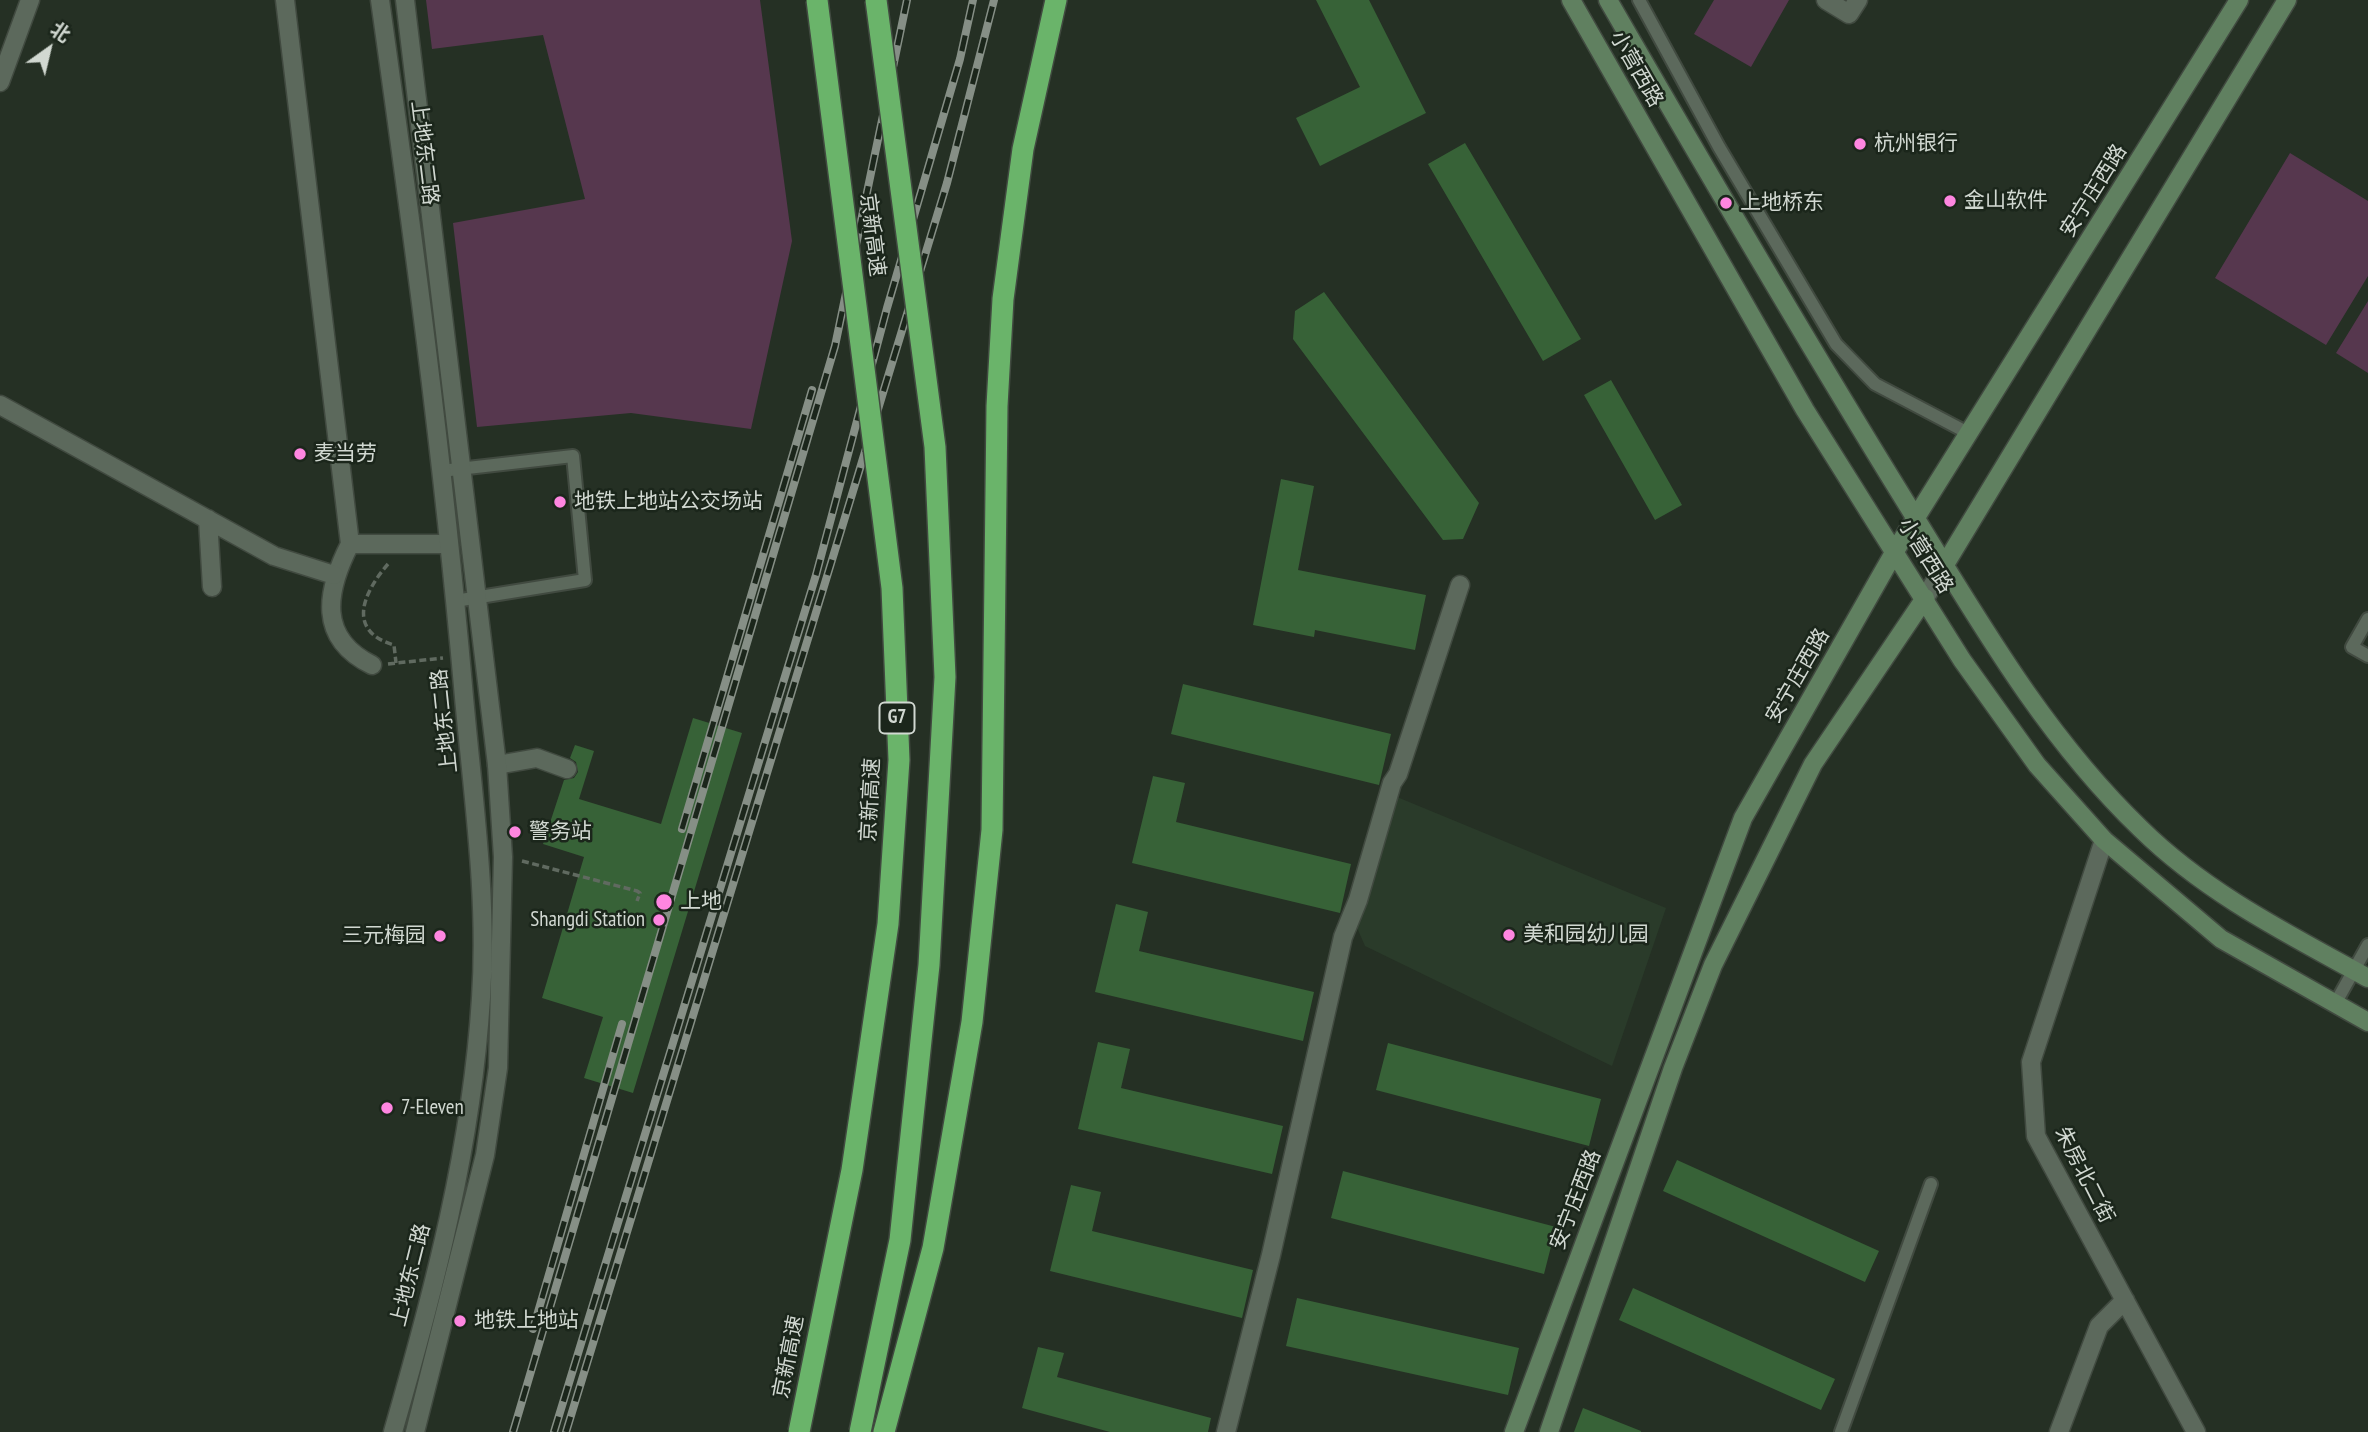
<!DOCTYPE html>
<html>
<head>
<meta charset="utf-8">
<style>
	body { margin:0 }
	#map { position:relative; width:2368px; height:1432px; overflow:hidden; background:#253024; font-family:"PT Sans Narrow","Noto Sans SC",sans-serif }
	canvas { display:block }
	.north { position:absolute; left:14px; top:14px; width:70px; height:70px; -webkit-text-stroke:5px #1b261b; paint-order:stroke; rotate:34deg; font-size:19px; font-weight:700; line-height:28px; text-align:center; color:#d1d8d1 }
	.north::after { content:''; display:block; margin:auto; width:24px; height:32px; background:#d1d8d1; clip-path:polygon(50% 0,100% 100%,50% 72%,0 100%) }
</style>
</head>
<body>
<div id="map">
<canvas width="2368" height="1432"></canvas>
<div class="north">北</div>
</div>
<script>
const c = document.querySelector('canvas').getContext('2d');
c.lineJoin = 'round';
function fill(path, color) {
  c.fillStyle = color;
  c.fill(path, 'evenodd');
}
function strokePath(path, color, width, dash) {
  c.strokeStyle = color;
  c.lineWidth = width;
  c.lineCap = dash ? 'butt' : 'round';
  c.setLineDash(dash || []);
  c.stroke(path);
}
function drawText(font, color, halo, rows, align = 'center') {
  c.font = font + ' "PT Sans Narrow","Noto Sans SC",sans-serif';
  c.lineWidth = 5;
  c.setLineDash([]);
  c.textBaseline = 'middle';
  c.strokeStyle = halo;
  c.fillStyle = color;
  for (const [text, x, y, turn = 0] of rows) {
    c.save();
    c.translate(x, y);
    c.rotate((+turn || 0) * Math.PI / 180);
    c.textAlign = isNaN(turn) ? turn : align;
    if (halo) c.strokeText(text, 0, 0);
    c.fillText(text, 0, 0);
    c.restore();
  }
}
const built = new Path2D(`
	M1397,797L1666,908L1612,1066L1365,946L1355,923Z`);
const green = new Path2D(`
	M426,0H760L792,241L751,429L631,413L477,427L453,223L585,199L543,35L432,49Z
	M1714,0H1789L1751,67L1694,34Z
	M2290,153L2368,201V276L2326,345L2215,278Z
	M2368,301V373L2336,353Z`);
const building = new Path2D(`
	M1316,0H1369L1426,113L1320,166L1296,118L1360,87Z
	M1465,143L1581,339L1543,361L1428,164Z
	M1324,292L1479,503L1463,539L1443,540L1293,339L1295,311Z
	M1611,380L1682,505L1655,520L1584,395Z
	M1281,479L1314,486L1298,570L1426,595L1415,650L1315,630L1314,637L1253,625Z
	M1183,684L1391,734L1379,785L1171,734Z
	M693,718L742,733L633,1093L584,1078L603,1017L542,998L584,857L543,844L564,780L574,778L578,772L576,762L570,758L575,745L594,751L579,799L661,824Z
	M1153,776L1185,783L1176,822L1351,864L1340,913L1132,863Z
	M1116,904L1148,912L1139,951L1314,992L1303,1041L1095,992Z
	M1098,1042L1130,1049L1121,1088L1283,1126L1272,1174L1078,1129Z
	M1388,1043L1601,1099L1589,1146L1376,1090Z
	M1677,1160L1879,1251L1865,1282L1663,1191Z
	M1343,1171L1556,1227L1544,1274L1331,1218Z
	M1071,1185L1101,1192L1092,1231L1253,1270L1242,1318L1050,1271Z
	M1633,1288L1835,1379L1821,1410L1619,1320Z
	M1297,1298L1519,1348L1508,1395L1286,1346Z
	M1038,1347L1064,1353L1057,1377L1211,1418L1208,1432H1110L1022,1408Z
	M1583,1408L1641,1431V1432H1574Z`);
const path = new Path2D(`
	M388,564C363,593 346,631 394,645L396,663
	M388,664L443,658
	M522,861L637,891L640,893L637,901`);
const service = new Path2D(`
	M1639,0L1719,147L1836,344L1875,384L1970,434
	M441,471L573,456L585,580L455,601
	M2368,619L2352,647L2368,656
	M2335,1004L2368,945
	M1841,1432L1931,1184`);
const pedestrian = new Path2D(`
	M285,0L350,544C326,591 317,638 372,665
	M350,544H449
	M497,765L537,758L567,769`);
const minor = new Path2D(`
	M1826,0L1849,14L1858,0
	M0,405L274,556L334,575
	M208,519L212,587
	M2104,840L2031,1062L2036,1136L2196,1432
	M1226,1432L1271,1255L1343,937L1358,900L1392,783L1398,774L1460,585
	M2059,1432L2099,1326L2125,1300`);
const tertiary = new Path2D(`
	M380,0C412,228 443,457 463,686C472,791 488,893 481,998C472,1146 434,1290 393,1432
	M405,0L497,765L503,857L498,1068L485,1155L415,1432
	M0,82L30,0
	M1925,598L1944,566`);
const secondary = new Path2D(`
	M1571,0L1805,410L1962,660L2037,765L2104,840L2221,939L2368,1022
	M1608,0C1705,168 1803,336 1905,501C1976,616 2043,735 2141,829C2206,893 2288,934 2368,978
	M1944,566L2287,0
	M1514,1432L1743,818L1895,551L2239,0
	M1549,1432L1673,1068L1713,965L1813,764L1925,598`);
const motorway = new Path2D(`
	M884,1432L933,1248L972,1022L992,830L997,406L1003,299L1023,149L1056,0`);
const rail = new Path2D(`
	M682,829L812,390
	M533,1329L622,1024
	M513,1432L835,346L907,0
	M554,1432L816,575L887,308L960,59L973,0
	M566,1432L947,183L994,0`);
const motorwayBridge = new Path2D(`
	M799,1432L852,1170L888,924L899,760L892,588L817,0
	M860,1432L900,1240L907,1173L929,965L945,677L935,447L876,0`);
const markers = [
	[1860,144,7,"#fe86e0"],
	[1950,201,7,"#fe86e0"],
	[1726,203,7,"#fe86e0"],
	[300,454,7,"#fe86e0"],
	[560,502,7,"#fe86e0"],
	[515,832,7,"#fe86e0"],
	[664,902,9,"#fe86e0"],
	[659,920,7,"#fe86e0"],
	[1509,935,7,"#fe86e0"],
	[440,936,7,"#fe86e0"],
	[387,1108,7,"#fe86e0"],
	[460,1321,7,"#fe86e0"]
];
const shields = [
	[897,718,35]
];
const shieldNames = [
	["G7",897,718]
];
const streetNames = [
	["小营西路",1636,69,60],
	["上地东二路",424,153,83],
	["安宁庄西路",2094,191,-58],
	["京新高速",872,235,83],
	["小营西路",1925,556,58],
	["安宁庄西路",1798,676,-60],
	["上地东二路",445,721,-96],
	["京新高速",871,800,-87],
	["朱房北二街",2084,1175,63],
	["安宁庄西路",1576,1200,-69],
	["上地东二路",411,1275,-76],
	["京新高速",789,1357,-79]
];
const poiNames = [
	["杭州银行",1874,144],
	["金山软件",1964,201],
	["上地桥东",1740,203],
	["麦当劳",314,454],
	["地铁上地站公交场站",574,502],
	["警务站",529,832],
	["上地",680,902],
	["Shangdi Station",645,920,"right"],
	["美和园幼儿园",1523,935],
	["三元梅园",426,936,"right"],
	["7-Eleven",401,1108],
	["地铁上地站",474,1321]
];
fill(built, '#2a3b2a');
fill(green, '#56374e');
fill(building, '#376237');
strokePath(service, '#414a40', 16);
strokePath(pedestrian, '#414a40', 21);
strokePath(minor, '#414a40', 21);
strokePath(tertiary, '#414a40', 21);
strokePath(secondary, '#414a40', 21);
strokePath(motorway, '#414a40', 24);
strokePath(path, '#606a60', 3.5, [7, 3.5]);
strokePath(service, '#5c695c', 12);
strokePath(pedestrian, '#5c695c', 18);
strokePath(minor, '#5c695c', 18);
strokePath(tertiary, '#5c695c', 18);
strokePath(secondary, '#608060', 18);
strokePath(motorway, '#6ab46a', 21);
strokePath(rail, '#868f86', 8);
strokePath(rail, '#1b261b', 5, [16]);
strokePath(motorwayBridge, '#414a40', 24, []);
strokePath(motorwayBridge, '#6ab46a', 21);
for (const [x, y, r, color] of markers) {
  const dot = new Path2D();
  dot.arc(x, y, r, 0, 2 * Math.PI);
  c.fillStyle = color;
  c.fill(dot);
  strokePath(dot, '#1b261b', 2.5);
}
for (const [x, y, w] of shields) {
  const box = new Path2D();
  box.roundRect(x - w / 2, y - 15.5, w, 31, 5);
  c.fillStyle = '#1b261b';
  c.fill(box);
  strokePath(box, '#d1d8d1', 2);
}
drawText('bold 19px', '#d1d8d1', null, shieldNames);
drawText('21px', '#d1d8d1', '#1b261b', streetNames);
drawText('21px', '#d1d8d1', '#1b261b', poiNames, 'left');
</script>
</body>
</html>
